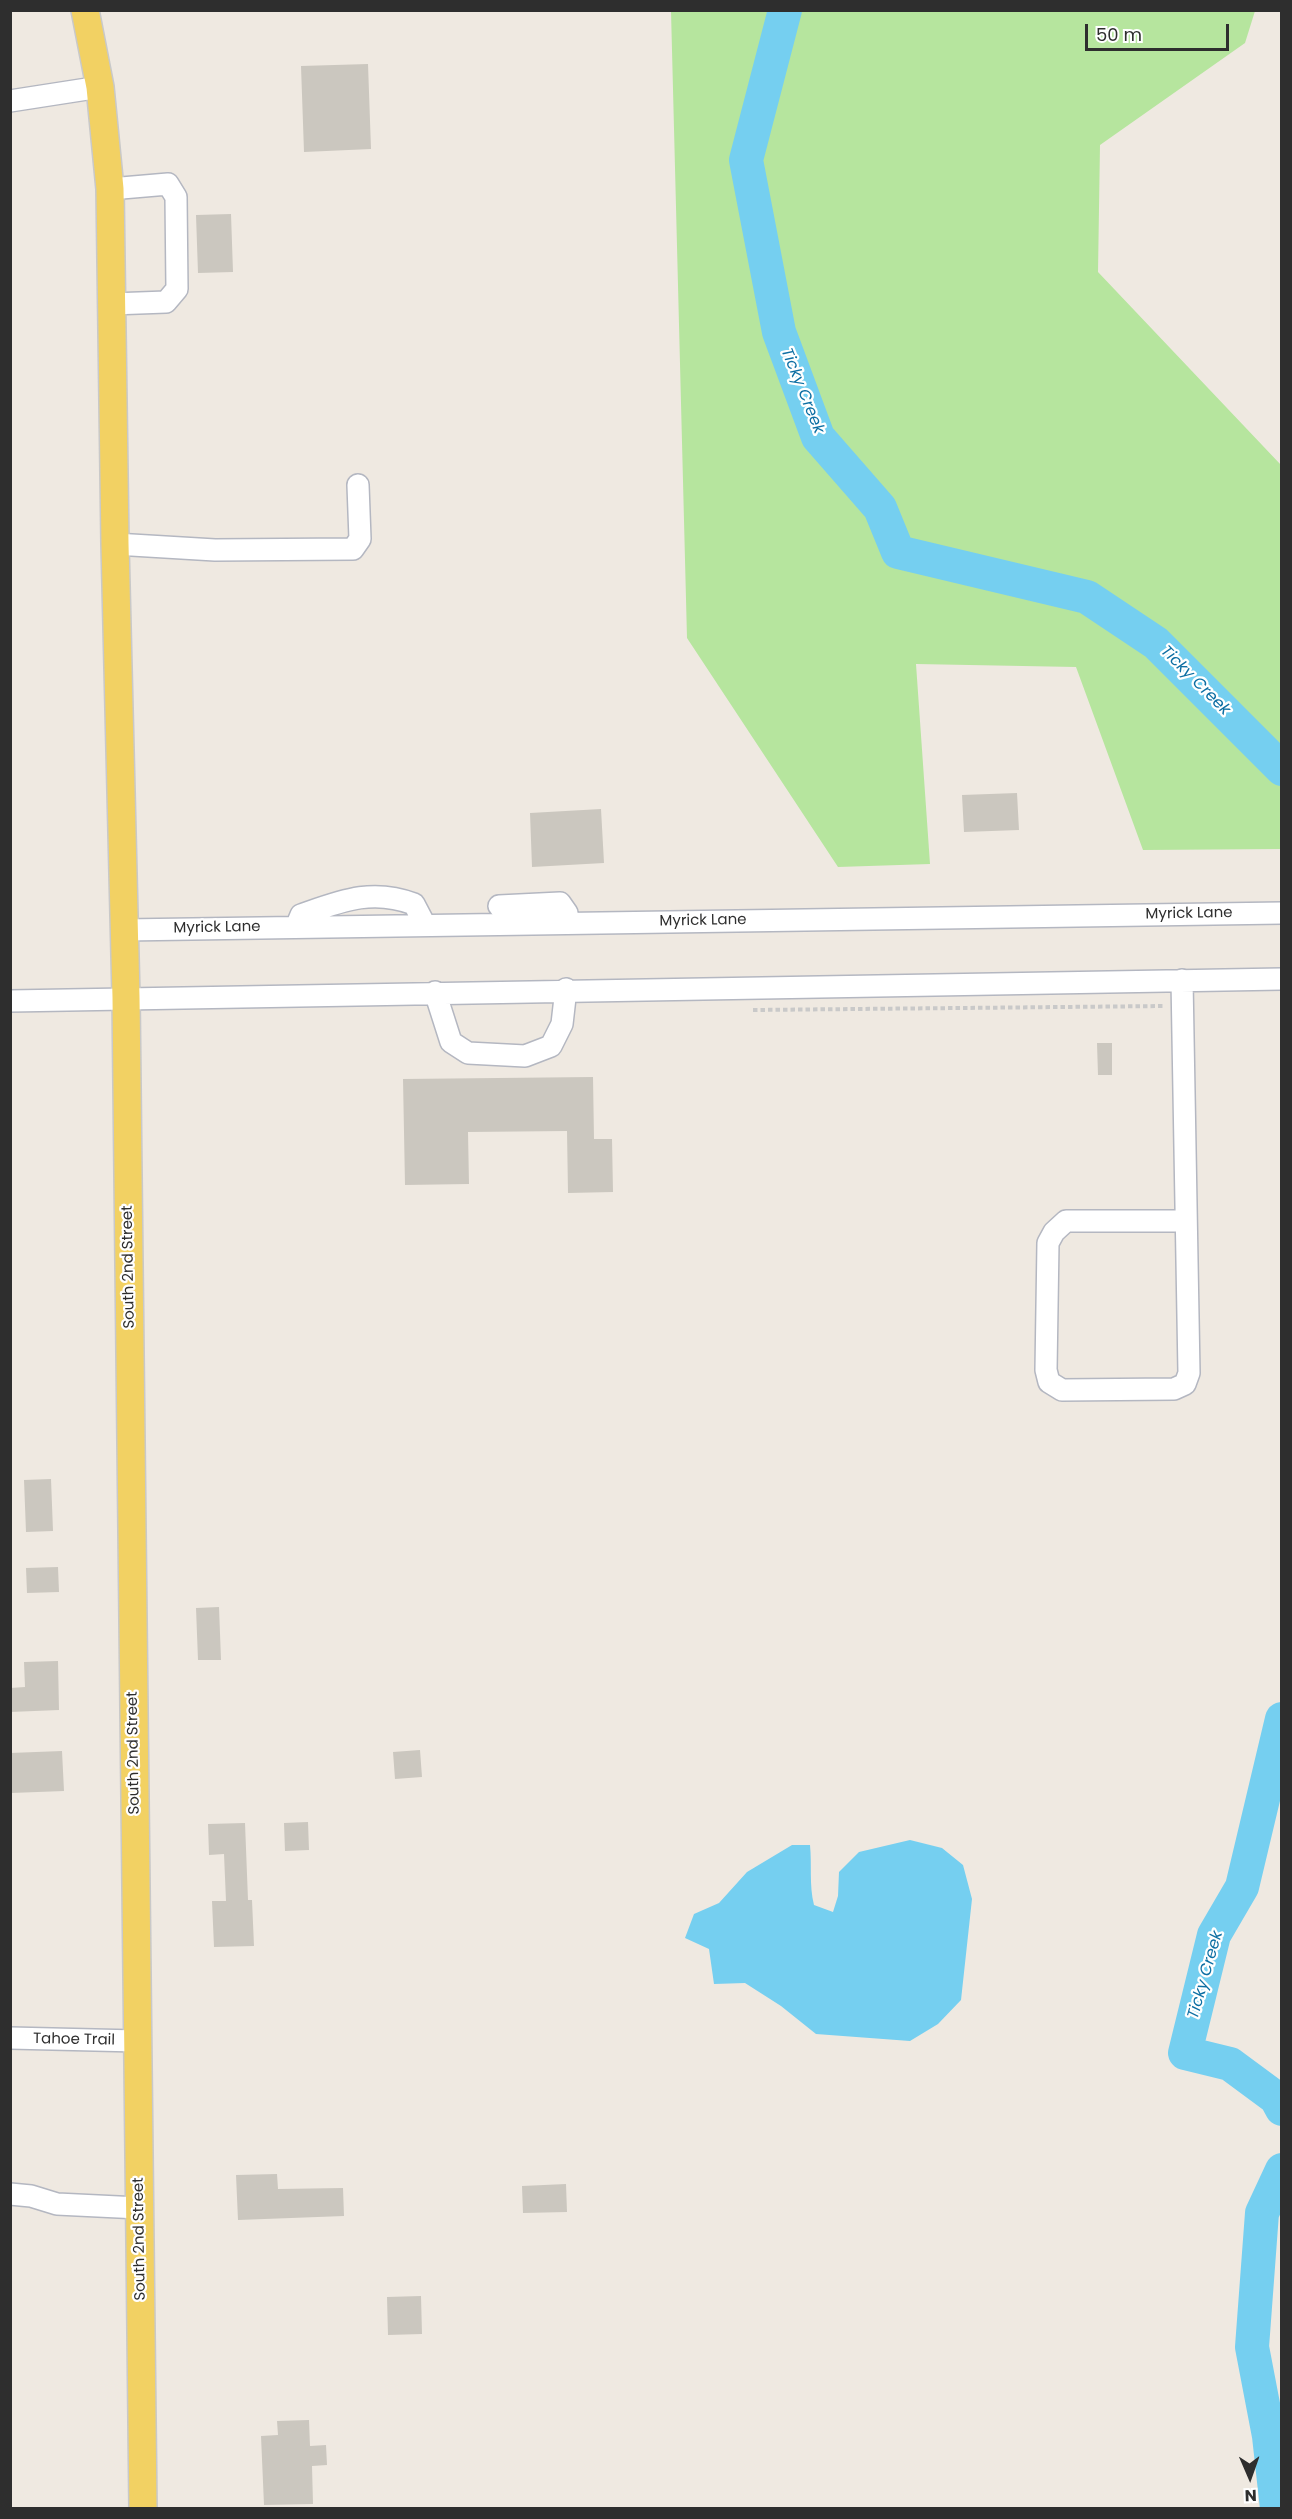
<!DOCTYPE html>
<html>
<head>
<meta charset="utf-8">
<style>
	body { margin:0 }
	#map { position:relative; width:1292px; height:2519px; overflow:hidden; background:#efe9e1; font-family:Poppins,sans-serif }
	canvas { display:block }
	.frame { position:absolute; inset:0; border:12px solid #2e2e2e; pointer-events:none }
	.north { position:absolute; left:1220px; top:2447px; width:60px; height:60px; -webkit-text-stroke:4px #fff; paint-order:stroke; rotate:178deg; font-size:16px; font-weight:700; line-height:24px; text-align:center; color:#2e2e2e }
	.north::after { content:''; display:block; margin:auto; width:21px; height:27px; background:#2e2e2e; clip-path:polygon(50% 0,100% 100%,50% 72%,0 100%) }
	.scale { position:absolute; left:1085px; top:24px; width:144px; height:27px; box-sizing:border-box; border:3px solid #2e2e2e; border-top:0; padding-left:8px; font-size:18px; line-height:21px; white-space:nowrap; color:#2e2e2e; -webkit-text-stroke:4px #fff; paint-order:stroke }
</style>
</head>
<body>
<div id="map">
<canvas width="1292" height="2519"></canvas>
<div class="frame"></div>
<div class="north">N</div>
<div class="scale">50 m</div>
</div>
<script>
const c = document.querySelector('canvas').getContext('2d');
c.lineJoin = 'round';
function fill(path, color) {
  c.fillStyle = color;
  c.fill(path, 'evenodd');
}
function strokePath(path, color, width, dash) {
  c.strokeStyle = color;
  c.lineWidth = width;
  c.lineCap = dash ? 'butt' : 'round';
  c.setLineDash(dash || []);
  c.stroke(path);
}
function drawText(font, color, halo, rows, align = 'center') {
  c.font = font + ' Poppins,sans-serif';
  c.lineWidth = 4.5;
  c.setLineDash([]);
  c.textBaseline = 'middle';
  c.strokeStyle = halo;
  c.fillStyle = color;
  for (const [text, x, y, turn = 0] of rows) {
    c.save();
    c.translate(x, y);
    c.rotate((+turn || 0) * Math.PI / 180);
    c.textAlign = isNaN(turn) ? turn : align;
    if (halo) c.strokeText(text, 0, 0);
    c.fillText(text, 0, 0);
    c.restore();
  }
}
const green = new Path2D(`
	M671,11H1255L1245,43L1100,145L1098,272L1281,465V849L1143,850L1076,667L916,664L930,864L838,867L687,638Z`);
const water = new Path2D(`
	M910,1840L942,1848L963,1865L972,1899L961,2000L938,2024L910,2041L816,2034L781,2006L745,1983L714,1984L709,1949L685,1938L694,1914L719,1903L747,1872L792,1845H810C812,1865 809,1885 814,1905L833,1912L838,1896L839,1872L859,1852Z`);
const river = new Path2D(`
	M785,10L746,160L779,332L818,437L880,508L898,552L1087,597L1156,643L1282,769
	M1282,1719L1242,1887L1214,1935L1185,2053L1230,2064L1276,2098L1282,2109
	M1277,2508L1269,2436L1252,2347L1262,2213L1282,2170`);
const building = new Path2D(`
	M368,64L371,149L304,152L301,66Z
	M231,214L233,272L198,273L196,215Z
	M1017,793L1019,830L964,832L962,795Z
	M601,809L604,863L532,867L530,813Z
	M1097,1043H1112V1075H1098Z
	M593,1077L594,1139H612L613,1192L568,1193L567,1131L468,1132L469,1184L405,1185L403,1079Z
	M51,1479L53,1531L26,1532L24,1480Z
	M58,1567L59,1592L27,1593L26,1568Z
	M219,1607L221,1660H198L196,1608Z
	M58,1661L59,1710L10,1712V1688L25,1687L24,1662Z
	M420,1750L422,1777L395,1779L393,1752Z
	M62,1751L64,1791L11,1793L10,1753Z
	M308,1822L309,1850L285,1851L284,1823Z
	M245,1823L248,1900H252L254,1946L214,1947L212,1901H226L224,1854L209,1855L208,1824Z
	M277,2174L278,2189L343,2188L344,2216L238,2220L236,2175Z
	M566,2184L567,2212L523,2213L522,2186Z
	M421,2296L422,2334L388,2335L387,2297Z
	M309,2420L310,2446L326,2445L327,2465L312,2466L313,2504L264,2505L261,2436L278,2435L277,2421Z`);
const path = new Path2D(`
	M753,1010L1165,1006`);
const minor = new Path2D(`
	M10,101L100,87
	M110,189L168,184L176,197L177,289L166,302L112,304
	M115,544L215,550L353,549L360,539L358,485
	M499,906L560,903L567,913V923
	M296,927L301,915C341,901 372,888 414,904L425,925
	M124,930L1282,913
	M1182,980L1189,1373L1185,1384L1174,1389L1062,1390L1049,1382L1046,1370L1048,1243L1054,1232L1066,1221H1186
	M435,992L451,1042L468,1053L525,1056L551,1046L562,1024L566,989
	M10,1001L1282,979
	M10,2038L137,2041
	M10,2194L31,2196L57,2204L139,2208`);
const major = new Path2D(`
	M85,10L100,87L110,189L115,544L126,997L143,2508`);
const streetNames = [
	["Myrick Lane",1189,914,-1],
	["Myrick Lane",703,921,-1],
	["Myrick Lane",217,928,-1],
	["South 2nd Street",129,1267,-91],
	["South 2nd Street",134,1753,-91],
	["Tahoe Trail",74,2040,1],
	["South 2nd Street",140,2239,-91]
];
const waterNames = [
	["Ticky Creek",802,391,68],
	["Ticky Creek",1195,681,45],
	["Ticky Creek",1206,1975,-74]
];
fill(green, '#b6e59e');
fill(water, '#75cff0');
strokePath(river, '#75cff0', 34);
fill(building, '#cbc7bf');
strokePath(minor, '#b4b7c1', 24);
strokePath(major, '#c9c9c9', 30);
strokePath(path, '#c9c9c9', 4, [4.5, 3]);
strokePath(minor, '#fff', 21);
strokePath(major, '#f2d163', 27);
drawText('15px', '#2e2e2e', '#fff', streetNames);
drawText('italic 16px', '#0d6fa3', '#fff', waterNames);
</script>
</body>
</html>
